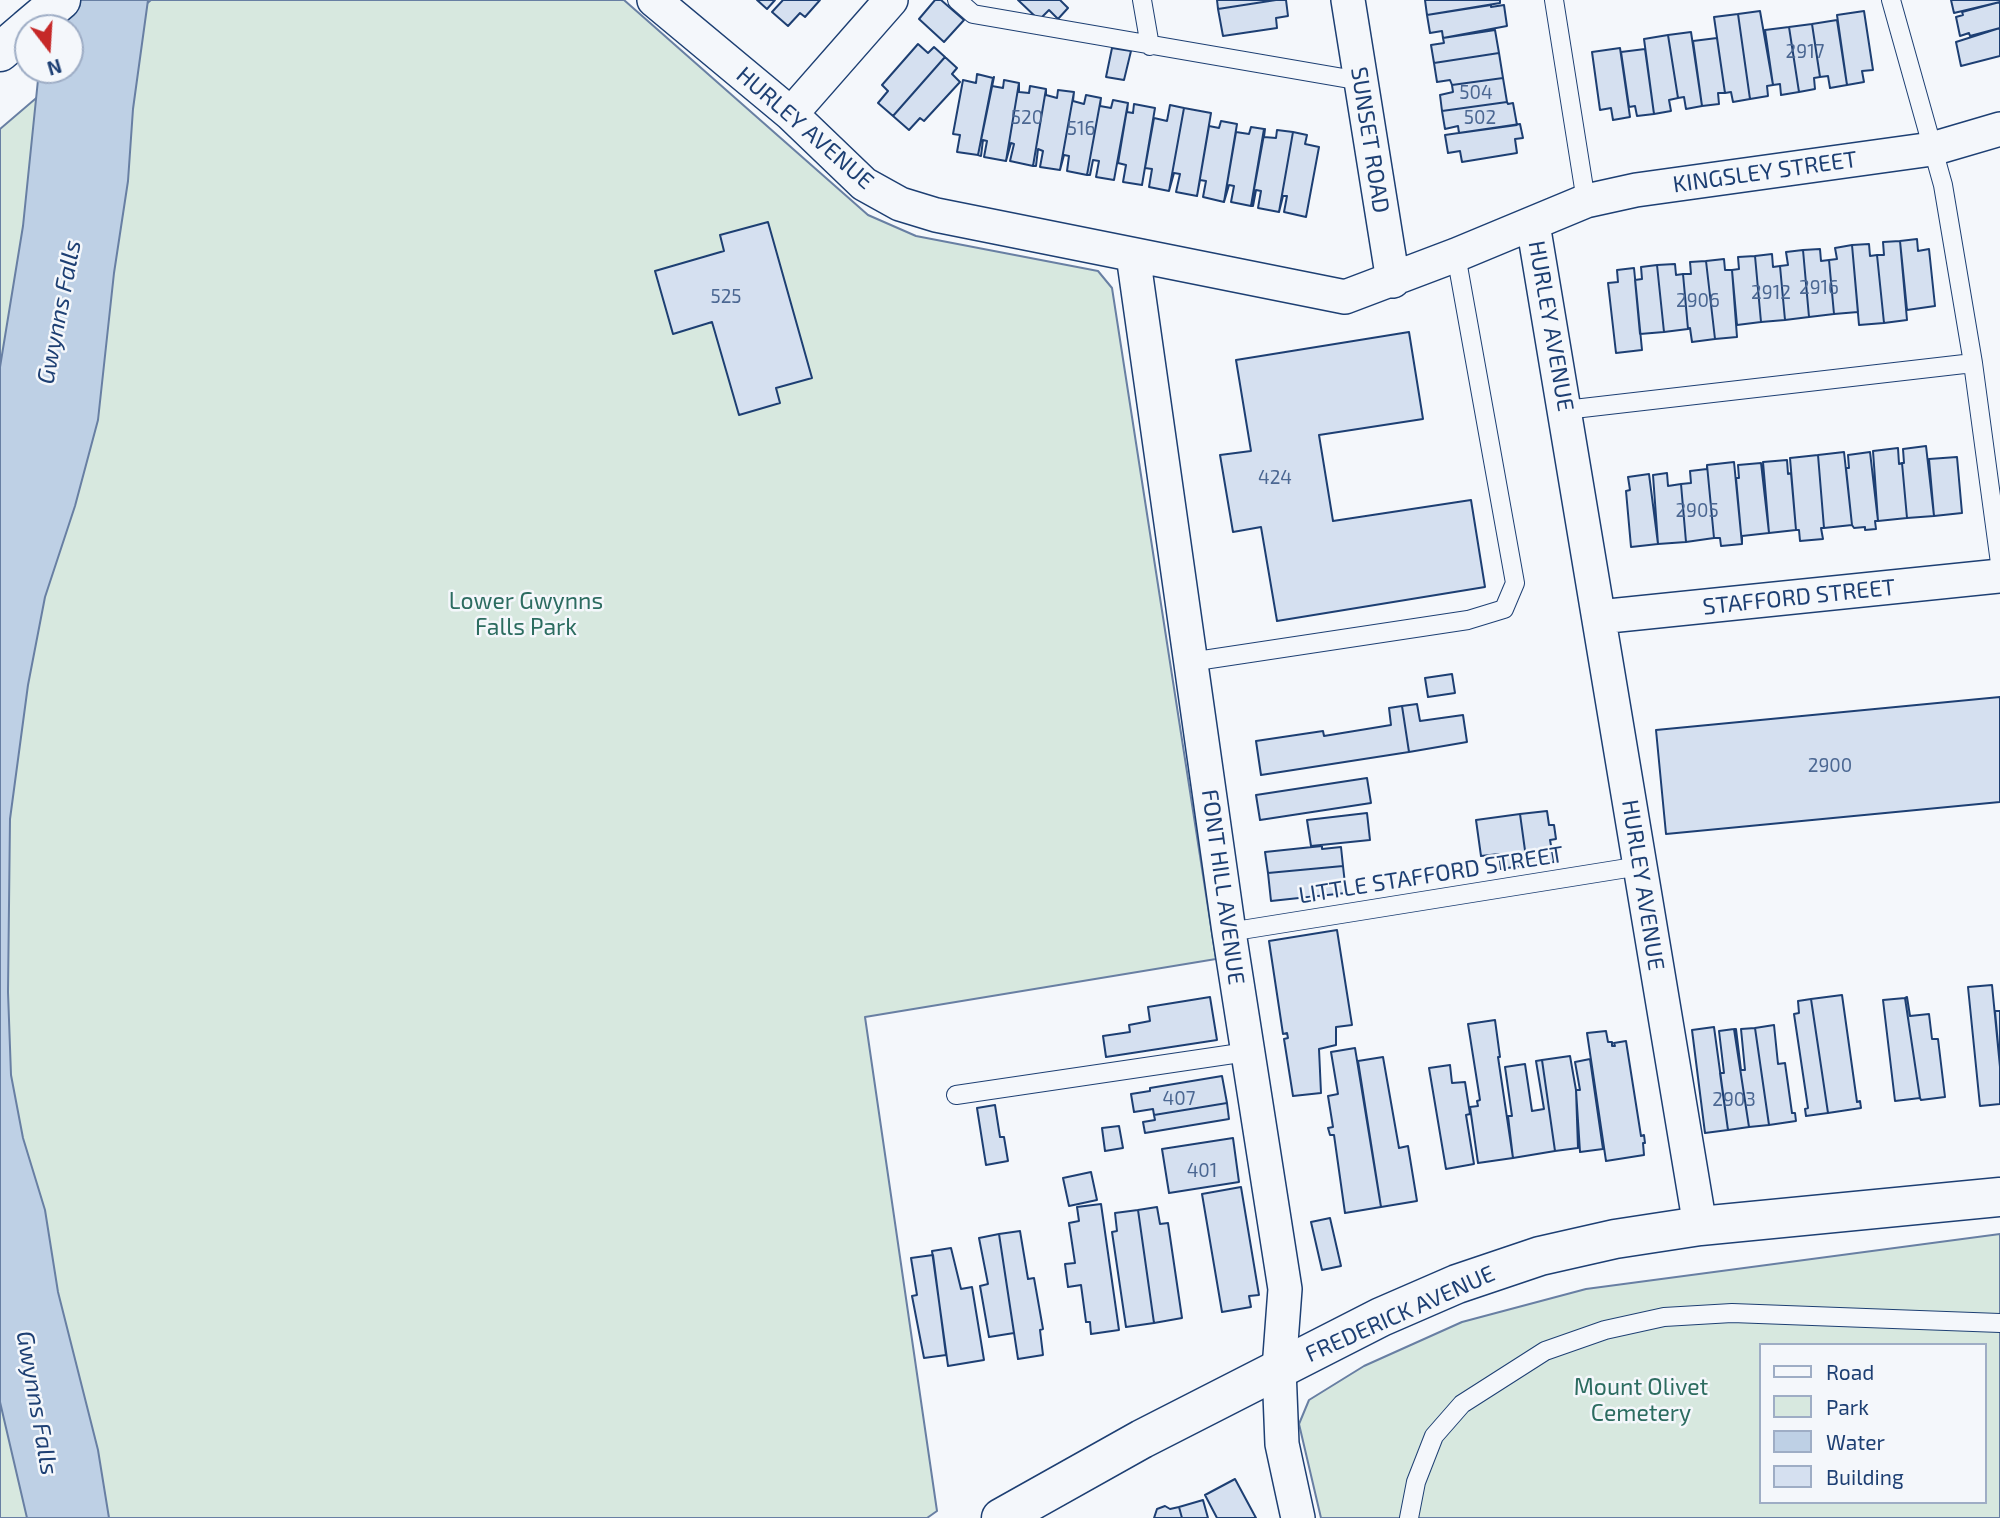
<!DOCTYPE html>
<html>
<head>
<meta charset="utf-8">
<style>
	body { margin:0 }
	#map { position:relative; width:2000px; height:1518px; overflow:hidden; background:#f4f7fb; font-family:"Exo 2",sans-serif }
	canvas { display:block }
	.legend { position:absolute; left:1759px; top:1343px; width:228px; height:161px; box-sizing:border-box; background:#f4f7fb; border:2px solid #9eadc5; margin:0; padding:9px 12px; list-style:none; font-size:21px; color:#1d3f73 }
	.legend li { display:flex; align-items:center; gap:14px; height:35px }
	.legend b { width:35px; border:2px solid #9eadc5 }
	.north { position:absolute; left:14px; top:14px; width:70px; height:70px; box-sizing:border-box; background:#f4f7fb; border:2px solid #9eadc5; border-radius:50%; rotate:163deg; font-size:19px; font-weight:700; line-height:28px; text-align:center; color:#1d3f73 }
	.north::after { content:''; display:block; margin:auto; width:24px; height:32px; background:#c62828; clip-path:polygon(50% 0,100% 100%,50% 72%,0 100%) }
</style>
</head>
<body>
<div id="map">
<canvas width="2000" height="1518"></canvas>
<ul class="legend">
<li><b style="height:9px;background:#f4f7fb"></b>Road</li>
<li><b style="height:19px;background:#d7e8df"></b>Park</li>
<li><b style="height:19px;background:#bed0e5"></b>Water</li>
<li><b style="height:19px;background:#d5e0f0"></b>Building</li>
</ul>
<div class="north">N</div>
</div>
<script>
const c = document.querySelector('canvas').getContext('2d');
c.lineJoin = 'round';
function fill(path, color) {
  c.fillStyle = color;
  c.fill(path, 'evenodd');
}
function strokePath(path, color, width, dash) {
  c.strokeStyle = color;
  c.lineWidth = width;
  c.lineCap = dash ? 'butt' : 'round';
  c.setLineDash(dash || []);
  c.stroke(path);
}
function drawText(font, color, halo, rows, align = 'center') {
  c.font = font + ' "Exo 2",sans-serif';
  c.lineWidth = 5;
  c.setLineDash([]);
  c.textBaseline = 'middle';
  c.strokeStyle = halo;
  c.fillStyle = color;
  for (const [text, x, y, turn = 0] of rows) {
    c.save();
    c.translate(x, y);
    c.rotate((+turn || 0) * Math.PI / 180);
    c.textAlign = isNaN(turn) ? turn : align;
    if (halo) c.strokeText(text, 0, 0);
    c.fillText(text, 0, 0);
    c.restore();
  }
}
const green = new Path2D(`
	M151,0H624L868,215L916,236L1098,271L1112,288L1216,959L865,1017L937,1511L927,1518H0V129Z
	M2000,1234V1518H1321L1299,1424L1309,1400L1364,1366L1462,1322L1586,1289ZM1760,1345H1984V1502H1760Z`);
const water = new Path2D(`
	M44,0H148L133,109L128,181L114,273L98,420L75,506L45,597L28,685L10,819L8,992L11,1075L23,1138L45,1210L58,1292L98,1450L109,1518H27L0,1402V367L23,226L39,70H70V28H42Z`);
const building = new Path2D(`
	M757,0H775L767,9Z
	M783,0H820L805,17L800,13L788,26L772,12Z
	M935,0H941L964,20L944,42L919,19Z
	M1018,0H1060L1068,8L1058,19L1049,10L1039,20Z
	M1217,0H1276L1218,9Z
	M1276,0H1286L1288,16L1276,18L1277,28L1223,36L1218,9Z
	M1425,0H1500V3L1427,15Z
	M1951,0H2000V2L1954,13Z
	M2000,2V28L1970,36L1969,33L1960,36L1956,17L1963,15L1962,12Z
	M1491,5V7L1504,5L1507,26L1443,38L1442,31L1430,33L1427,15Z
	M1760,11L1773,85L1767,86L1768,96L1750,99L1738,14Z
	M1864,11L1873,70L1862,71L1864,82L1847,85L1837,15Z
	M1738,14L1750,99L1733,102L1731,92L1725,93L1714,17Z
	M1837,20L1847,85L1830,88L1828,76L1820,77L1812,24Z
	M1812,24L1820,77L1814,78L1815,89L1799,92L1789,27Z
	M1789,27L1799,92L1781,95L1780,84L1773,85L1765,30Z
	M2000,28V56L1961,66L1956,42Z
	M1495,30L1499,53L1434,63L1431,45L1444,43L1443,38Z
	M1691,32L1702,106L1686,109L1684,97L1678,98L1668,35Z
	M1668,35L1678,98L1669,100L1671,111L1654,114L1644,39Z
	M1717,38L1725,93H1718L1719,104L1702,106L1693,41Z
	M918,44L928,53L934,47L945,57L893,116L878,103L888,91L882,85Z
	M1112,48L1131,51L1124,80L1106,77Z
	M1620,48L1630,117L1613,120L1611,108L1600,110L1592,52Z
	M1645,49L1654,114L1637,116L1635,106L1629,107L1621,52Z
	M1499,53L1503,78L1452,85L1450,80L1437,82L1434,63Z
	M945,57L957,68L952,74L960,82L924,121L920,118L909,130L893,116Z
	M977,74L993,78L978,155L957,152L960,135L953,134L963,80L976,83Z
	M994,77L992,86L1003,88L1004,80L1019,83L1006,161L984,157L987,141L983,140L981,156L978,155Z
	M1503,78L1507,102L1442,111L1440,95L1453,92L1452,85Z
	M1019,83V92L1029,93L1030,86L1046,89L1033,166L1010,161L1014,144L1011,143L1006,161Z
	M1046,89V95L1057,98L1058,90L1074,92L1060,170L1040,167L1043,151L1038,149L1036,166H1033Z
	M1074,92L1073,101L1084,104L1086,95L1101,98L1087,175L1067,171L1069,156L1064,155L1060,170Z
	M1101,98L1100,106L1111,108L1113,100L1128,103L1114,180L1096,177L1099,161L1093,160L1090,175H1087Z
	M1507,102L1508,104L1513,103L1517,125L1459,133L1458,126L1445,129L1442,111Z
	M1128,103L1127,112L1133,113L1134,104L1155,108L1142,185L1123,182L1126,165L1118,163Z
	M1170,105L1184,108L1169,191L1149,187L1152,169L1145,168L1154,118L1167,121Z
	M1184,108L1211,113L1197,196L1176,192L1180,174L1174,173L1169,191Z
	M1221,121L1237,124L1224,202L1203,197L1206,181L1200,180L1197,196L1209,126L1219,128Z
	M1520,124L1523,138L1515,139L1517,153L1462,162L1460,151L1448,153L1445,135Z
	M1251,127L1264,129L1251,206L1231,202L1234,186L1229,185L1224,202L1236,132L1249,134Z
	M1265,129L1264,137L1276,138L1277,130L1293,132L1279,212L1258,208L1261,191L1256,190L1253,206H1251Z
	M1293,132L1307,135L1305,144L1319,147L1306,217L1284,212L1287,196H1283L1279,212Z
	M768,222L812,378L776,388L780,403L739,415L712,322L673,334L655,271L724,251L720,235Z
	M1917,239L1918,251L1929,249L1935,306L1907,310L1900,241Z
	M1900,241L1907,320L1884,323L1877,255H1884L1883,242Z
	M1869,244L1870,256L1877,255L1884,323L1859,325L1852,245Z
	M1852,245L1858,312L1834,314L1829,260L1837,259L1835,248Z
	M1820,249L1821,261L1829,260L1834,314L1809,317L1803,250Z
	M1803,250L1809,317L1785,320L1780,266L1788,265L1786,252Z
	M1772,254L1773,267L1780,266L1785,320L1761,322L1755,256Z
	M1755,256L1761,322L1737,325L1732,270L1739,269L1738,257Z
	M1724,259L1725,270H1732L1737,337L1715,339L1706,261Z
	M1706,261L1715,339L1692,342L1690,328L1688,329L1683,274H1691L1690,262Z
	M1675,264L1676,275L1683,274L1688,329L1664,332L1657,265Z
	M1657,265L1664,332L1640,334L1635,280L1642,279L1641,267Z
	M1634,268L1642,350L1616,353L1608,283L1618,282L1617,270Z
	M1409,332L1423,419L1319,435L1333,521L1471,500L1485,587L1277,621L1261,527L1233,532L1220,455L1251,451L1236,360Z
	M1926,446L1934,516L1907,518L1902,463H1904L1903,449Z
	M1898,448L1899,464L1902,463L1907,518L1878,521L1873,451Z
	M1844,452L1852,525L1824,528L1818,455Z
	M1870,452L1878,521H1875L1876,529L1865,530V527L1854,528L1852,525L1846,468H1849L1848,455Z
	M1818,455L1824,528H1821L1823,539L1800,541L1799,530H1796L1790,458Z
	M1957,457L1962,513L1934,516L1929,459Z
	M1787,460L1788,474L1791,473L1796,530L1769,533L1763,462Z
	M1734,462L1742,544L1721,546L1720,538H1714L1707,465Z
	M1761,463L1769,533L1742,536V544L1736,478H1739L1738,465Z
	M1707,465L1714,538L1686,542L1681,484L1691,483L1690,471L1707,469Z
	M1667,473L1668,486L1681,484L1686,542L1658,544L1653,475Z
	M1649,474L1658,544L1631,547L1626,491L1630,490L1628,477Z
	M1452,674L1455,693L1428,697L1425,678Z
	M2000,697V802L1666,834L1656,730Z
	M1417,704L1420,721L1463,715L1467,742L1409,752L1402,706Z
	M1402,706L1409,752L1261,775L1256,741L1323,731L1324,736L1391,725L1389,708Z
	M1367,778L1371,803L1260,820L1256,795Z
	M1547,811L1549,825H1554L1556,839L1550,840L1554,862L1527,865L1520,814Z
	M1367,813L1370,840L1311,846L1307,820Z
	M1520,814L1527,865L1501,869L1499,854L1481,856L1476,820Z
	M1322,846V849L1341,847L1343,866L1268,873L1265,852Z
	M1343,866L1346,893L1271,901L1268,873Z
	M1337,930L1352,1025L1336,1027V1045L1319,1049L1321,1093L1293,1096L1284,1039L1288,1038L1287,1033L1283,1034L1269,941Z
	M1992,985L2000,1067V1104L1980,1106L1968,987Z
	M1842,995L1857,1102L1860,1101L1861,1108L1828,1113L1811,999Z
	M1210,997L1217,1040L1106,1057L1103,1036L1130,1032L1129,1025L1150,1021L1148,1007Z
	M1907,997L1910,1016L1929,1014L1932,1039H1938L1945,1097L1921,1100L1920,1098L1905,998Z
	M1905,998L1920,1098L1895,1101L1883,1000Z
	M1811,999L1828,1113L1806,1116L1805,1109L1808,1108L1794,1014L1799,1013L1798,1001Z
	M1995,1011H2000V1067Z
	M1495,1020L1500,1057H1498L1513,1158L1478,1163L1470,1107L1478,1106L1477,1101L1480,1100L1468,1024Z
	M1774,1025L1778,1064L1785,1063L1792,1113H1795L1796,1121L1769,1125L1755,1028Z
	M1714,1027L1728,1130L1705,1133L1692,1030Z
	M1755,1028L1769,1125L1749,1127L1734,1029H1736L1741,1070H1745L1741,1029Z
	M1734,1029L1749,1127L1728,1130L1720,1073H1724L1719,1031Z
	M1606,1031L1608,1042H1612V1046H1615L1614,1043L1626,1041L1641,1136L1644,1135L1645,1143H1643L1644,1155L1606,1161L1587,1033Z
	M1355,1048L1381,1207L1345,1213L1334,1135H1330L1328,1128L1333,1127L1328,1096L1338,1094L1331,1052Z
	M1570,1056L1576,1090L1578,1148L1555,1151L1542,1060Z
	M1383,1057L1399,1148L1408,1146L1417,1201L1381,1207L1358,1061Z
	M1590,1059L1603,1149L1580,1152L1576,1090H1580L1575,1062Z
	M1542,1060L1555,1151L1513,1158L1508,1116H1512L1505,1067L1525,1064L1532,1111L1544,1109L1536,1061Z
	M1450,1065L1452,1083L1465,1082L1470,1114L1466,1115L1474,1164L1446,1169L1429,1068Z
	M1222,1076L1227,1103L1154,1115L1153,1109L1134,1112L1131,1094L1150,1091V1088Z
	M1227,1103L1229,1119L1145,1133L1143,1122L1155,1120L1154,1115Z
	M995,1105L1000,1137H1004L1008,1161L986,1165L977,1108Z
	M1119,1126L1123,1148L1105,1151L1102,1128Z
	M1233,1138L1239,1182L1169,1193L1162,1149Z
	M1091,1172L1097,1200L1069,1206L1063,1178Z
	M1241,1187L1259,1295L1249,1296L1251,1307L1222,1312L1202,1194Z
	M1101,1204L1119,1330L1091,1334L1090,1322H1086L1081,1285L1068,1287L1065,1264L1075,1263L1069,1223L1079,1221L1077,1207Z
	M1157,1207L1160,1224L1168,1223L1182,1318L1154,1323L1138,1210Z
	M1138,1210L1154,1323L1126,1327L1112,1232L1117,1231L1115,1213Z
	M1330,1218L1341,1266L1322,1270L1311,1222Z
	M1020,1231L1028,1279L1034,1278L1043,1329L1040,1330L1043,1355L1018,1359L999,1234Z
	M999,1234L1014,1333L989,1337L980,1286L988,1284L979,1238Z
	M951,1248L961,1289L972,1287L984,1360L948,1366L932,1251Z
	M933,1255L946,1355L924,1358L912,1296L917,1295L911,1258Z
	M1235,1479L1256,1518H1217L1205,1495Z
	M1203,1500L1208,1518H1182L1179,1507Z
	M1165,1506L1170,1509L1179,1507L1182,1518H1154L1157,1509Z`);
const lane = new Path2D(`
	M957,0L973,14L1361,81
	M1142,0L1150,46
	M1554,0L1586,201
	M1891,0L1943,185L1973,363L2000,563
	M1565,410L1973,363
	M1190,662L1468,620L1504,609L1515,583L1456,255
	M1229,932L1640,866
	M956,1095L1247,1052
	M1409,1518L1416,1482L1434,1436L1462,1404L1545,1351L1605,1330L1664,1317L1732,1313L2000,1323`);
const street = new Path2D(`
	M654,0L791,114L864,184L900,204L936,215L1345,297L1456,255L1586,201L1636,190L1932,149L2000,129
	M1348,0L1393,281
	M791,114L891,0
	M1533,224L1700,1226
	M1133,255L1229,932L1285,1289L1279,1369L1282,1444L1298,1518
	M1599,617L2000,576`);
const primary = new Path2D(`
	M28,28L61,0
	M0,52L28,28
	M1001,1518L1142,1439L1381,1317L1457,1284L1540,1256L1615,1239L1700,1226L2000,1197`);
const numberNames = [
	["2917",1805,52],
	["504",1476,93],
	["520",1027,118],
	["502",1480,118],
	["516",1081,129],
	["2916",1819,288],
	["2912",1771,293],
	["525",726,297],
	["2906",1698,301],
	["424",1275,478],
	["2905",1697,511],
	["2900",1830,766],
	["407",1179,1099],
	["2903",1734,1100],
	["401",1202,1171]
];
const streetNames = [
	["HURLEY AVENUE",805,128,41],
	["SUNSET ROAD",1370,140,81],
	["KINGSLEY STREET",1765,172,-8],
	["HURLEY AVENUE",1551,326,80],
	["STAFFORD STREET",1799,597,-6],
	["LITTLE STAFFORD STREET",1431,875,-9],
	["HURLEY AVENUE",1643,885,81],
	["FONT HILL AVENUE",1223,887,82],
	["FREDERICK AVENUE",1400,1314,-24]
];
const parkNames = [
	["Lower Gwynns",526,601],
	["Falls Park",526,627],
	["Mount Olivet",1641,1387],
	["Cemetery",1641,1413]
];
const waterNames = [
	["Gwynns Falls",59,312,-79],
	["Gwynns Falls",37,1403,80]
];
fill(green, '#d7e8df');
strokePath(green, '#687fa3', 2);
fill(water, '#bed0e5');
strokePath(water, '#687fa3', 2);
fill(building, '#d5e0f0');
strokePath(building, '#1d3f73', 2);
strokePath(lane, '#1d3f73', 20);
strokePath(street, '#1d3f73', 36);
strokePath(primary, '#1d3f73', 41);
strokePath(lane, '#f4f7fb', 18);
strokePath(street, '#f4f7fb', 33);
strokePath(primary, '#f4f7fb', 38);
drawText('19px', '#4b6792', null, numberNames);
drawText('23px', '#1d3f73', '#f4f7fb', streetNames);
drawText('23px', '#2c6c60', '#f4f7fb', parkNames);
drawText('italic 24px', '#1d3f73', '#f4f7fb', waterNames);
</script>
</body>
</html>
